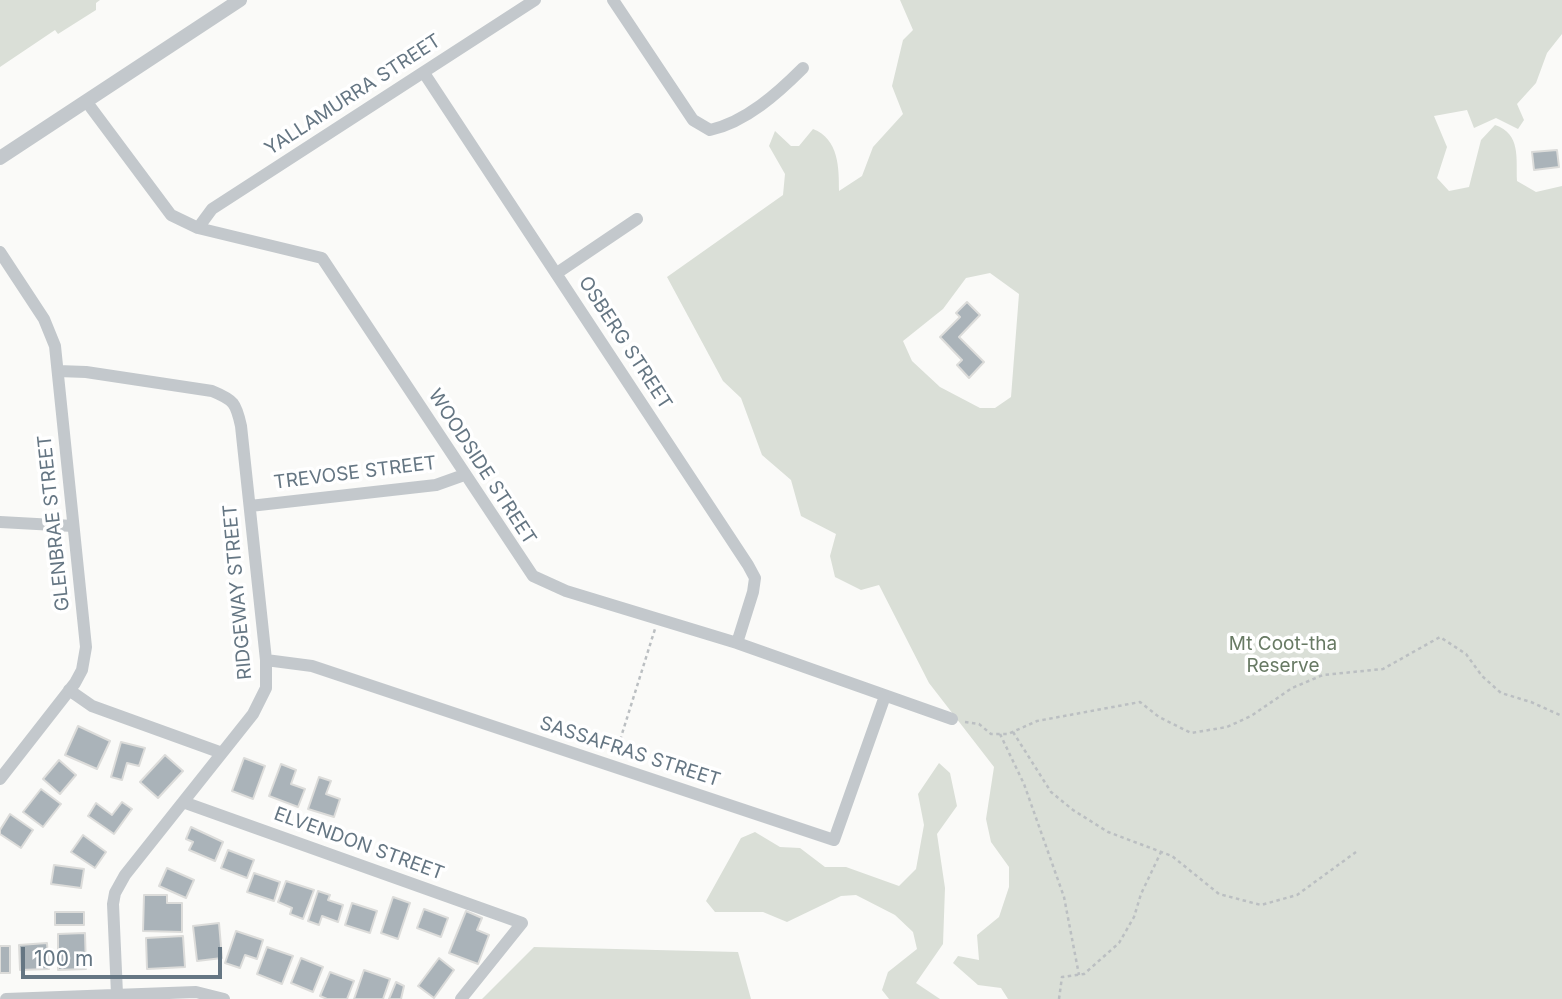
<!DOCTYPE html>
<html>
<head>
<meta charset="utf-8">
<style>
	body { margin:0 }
	#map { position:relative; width:1562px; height:999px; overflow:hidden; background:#fafaf8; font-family:Inter,sans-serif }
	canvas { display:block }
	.scale { position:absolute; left:21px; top:947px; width:201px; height:32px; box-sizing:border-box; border:4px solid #657683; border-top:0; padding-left:9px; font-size:21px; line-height:24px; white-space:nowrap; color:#657683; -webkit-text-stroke:5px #fff; paint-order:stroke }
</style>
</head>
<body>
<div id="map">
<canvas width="1562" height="999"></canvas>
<div class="scale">100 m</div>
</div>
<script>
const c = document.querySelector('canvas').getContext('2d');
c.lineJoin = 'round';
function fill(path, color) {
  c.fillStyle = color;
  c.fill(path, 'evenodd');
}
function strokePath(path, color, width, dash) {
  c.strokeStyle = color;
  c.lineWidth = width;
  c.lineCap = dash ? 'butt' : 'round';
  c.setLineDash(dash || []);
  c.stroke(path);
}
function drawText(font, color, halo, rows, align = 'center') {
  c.font = font + ' Inter,sans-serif';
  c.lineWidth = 7;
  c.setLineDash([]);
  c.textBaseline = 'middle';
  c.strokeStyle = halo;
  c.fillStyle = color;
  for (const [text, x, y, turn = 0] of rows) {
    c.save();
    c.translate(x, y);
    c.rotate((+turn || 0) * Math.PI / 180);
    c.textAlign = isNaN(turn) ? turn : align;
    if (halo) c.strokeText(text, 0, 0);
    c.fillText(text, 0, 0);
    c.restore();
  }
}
const green = new Path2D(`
	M0,0H100L96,3V10L58,34L55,30L0,67Z
	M900,0H1562V34L1547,53L1536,83L1517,104L1524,120L1518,129L1496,118L1474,128L1467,110L1434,116L1447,147L1437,178L1449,191L1469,187L1481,140L1495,125C1521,134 1516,158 1517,181L1536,192L1562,186V999H1008L1001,988L978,985L953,963L958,956L979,960L977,935L999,917L1009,887V867L991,842L986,819L994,767L929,683L879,585L861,590L835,577L830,556L836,534L801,516L791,480L762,455L741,398L723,381L667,277L783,195L785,174L769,146L775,131L791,146H799L813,129C839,139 839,168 839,191L862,176L873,147L903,114L892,86L903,40L913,30ZM990,273L1019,294L1011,397L995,408H980L940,387L912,361L903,341L943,309L966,278Z
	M939,763L950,773L957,806L937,834L945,888L943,944L916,983L940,999H889L882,990L888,972L917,949L913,932L895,915L856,895L841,896L787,922L763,912H715L706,901L741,838L755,832L780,847L800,848L825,867H846L899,886L916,869L924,825L918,794Z
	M534,947L738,952L751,999H482Z`);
const building = new Path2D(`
	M1557,150L1559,167L1534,170L1532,152Z
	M967,302L980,315L959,337L984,362L969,378L957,365L962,360L940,337L960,317L956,313Z
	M78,726L110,741L97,769L65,755Z
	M121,742L145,748L139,766L127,763L122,780L111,777Z
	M165,755L183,771L158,798L140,782Z
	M244,758L265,766L253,799L232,791Z
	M59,760L76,775L60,794L43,779Z
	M281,764L296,770L291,784L305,789L298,807L269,796Z
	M319,777L331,781L326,794L340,799L334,817L308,809Z
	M41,789L61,804L43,827L23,812Z
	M122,802L132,809L114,834L88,816L96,803L112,815Z
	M10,814L33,830L21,848L0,834V830Z
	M191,827L223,842L215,861L189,850L193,842L186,839Z
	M83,835L106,852L95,868L71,852Z
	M228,850L254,860L247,878L221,868Z
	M54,865L84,869L81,888L51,884Z
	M167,868L194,880L186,898L159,886Z
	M254,873L280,882L274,901L247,892Z
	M286,881L314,890L303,919L290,914L292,908L278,902Z
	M318,891L330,895L328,900L343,905L338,922L322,916L319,925L308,921Z
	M144,895H167V903H182V932L143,931Z
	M393,897L410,903L398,939L381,933Z
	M352,903L377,911L370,933L345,925Z
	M424,909L448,918L441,937L417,928Z
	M466,911L482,918L477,930L489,935L478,964L449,953Z
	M55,912H84V925H55Z
	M219,923L222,958L197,961L193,926Z
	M236,931L263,940L257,959L245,955L240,968L225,963Z
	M85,933L86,969L58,970V934Z
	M183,936L185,967L147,969L146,938Z
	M47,943L49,969L20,970L19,945Z
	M0,946H10V973H0Z
	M267,947L293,956L282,984L257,974Z
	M301,958L323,967L313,992L291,983Z
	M439,958L454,970L434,998L418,986Z
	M364,970L390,979L383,999H354Z
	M330,972L354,981L347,999H327L320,996Z
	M396,982L404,986L401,999H389Z`);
const path = new Path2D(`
	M965,722L979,724L991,734H1008L1037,721L1140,702L1159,717L1191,733L1227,727L1251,716L1292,688L1323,675L1383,669L1440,637L1466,654L1482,676L1501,693L1531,702L1562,716
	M1013,732L1051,792L1073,810L1108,832L1172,856L1219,894L1261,905L1297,895L1356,852
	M1000,734L1024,784L1064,897L1079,975
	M616,753L655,629
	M1059,999L1062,977L1084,974L1119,943L1134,917L1141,894L1161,852`);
const minor = new Path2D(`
	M613,0L693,120L710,130C746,122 778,93 803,68
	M424,73L748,565L755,578L753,592L737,643
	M86,101L171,215L198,228L322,258L533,576L566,591L737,643L952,719
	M198,228L212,209L535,0
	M0,252L44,319L55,346L86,647L82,670L75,683L0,779
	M557,273L637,219
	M58,371L86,372L212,391C234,400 236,403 241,426L266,660V688L253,714L125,875L115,893L113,904L117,994
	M250,506L436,485L464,475
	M0,522L73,526
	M266,660L312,666L834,840L885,696
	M69,690L92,706L222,753
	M183,802L522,923L461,999
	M6,999L196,992L224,999`);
const tertiary = new Path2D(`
	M0,158L240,0`);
const streetNames = [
	["YALLAMURRA STREET",353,95,-33],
	["OSBERG STREET",625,343,57],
	["WOODSIDE STREET",482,467,57],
	["TREVOSE STREET",355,473,-7],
	["GLENBRAE STREET",54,523,-96],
	["RIDGEWAY STREET",238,592,-95],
	["SASSAFRAS STREET",630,752,18],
	["ELVENDON STREET",359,844,20]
];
const parkNames = [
	["Mt Coot-tha",1283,644],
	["Reserve",1283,666]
];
fill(green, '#dadfd7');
fill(building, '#aab3b9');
strokePath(building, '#dcdcda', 2);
strokePath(path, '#bbbfc2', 2.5, [3.5, 3.5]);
strokePath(minor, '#c3c8cc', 12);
strokePath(tertiary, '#c3c8cc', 14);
drawText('19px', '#657683', '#fff', streetNames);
drawText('19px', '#687a64', '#fff', parkNames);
</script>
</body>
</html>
